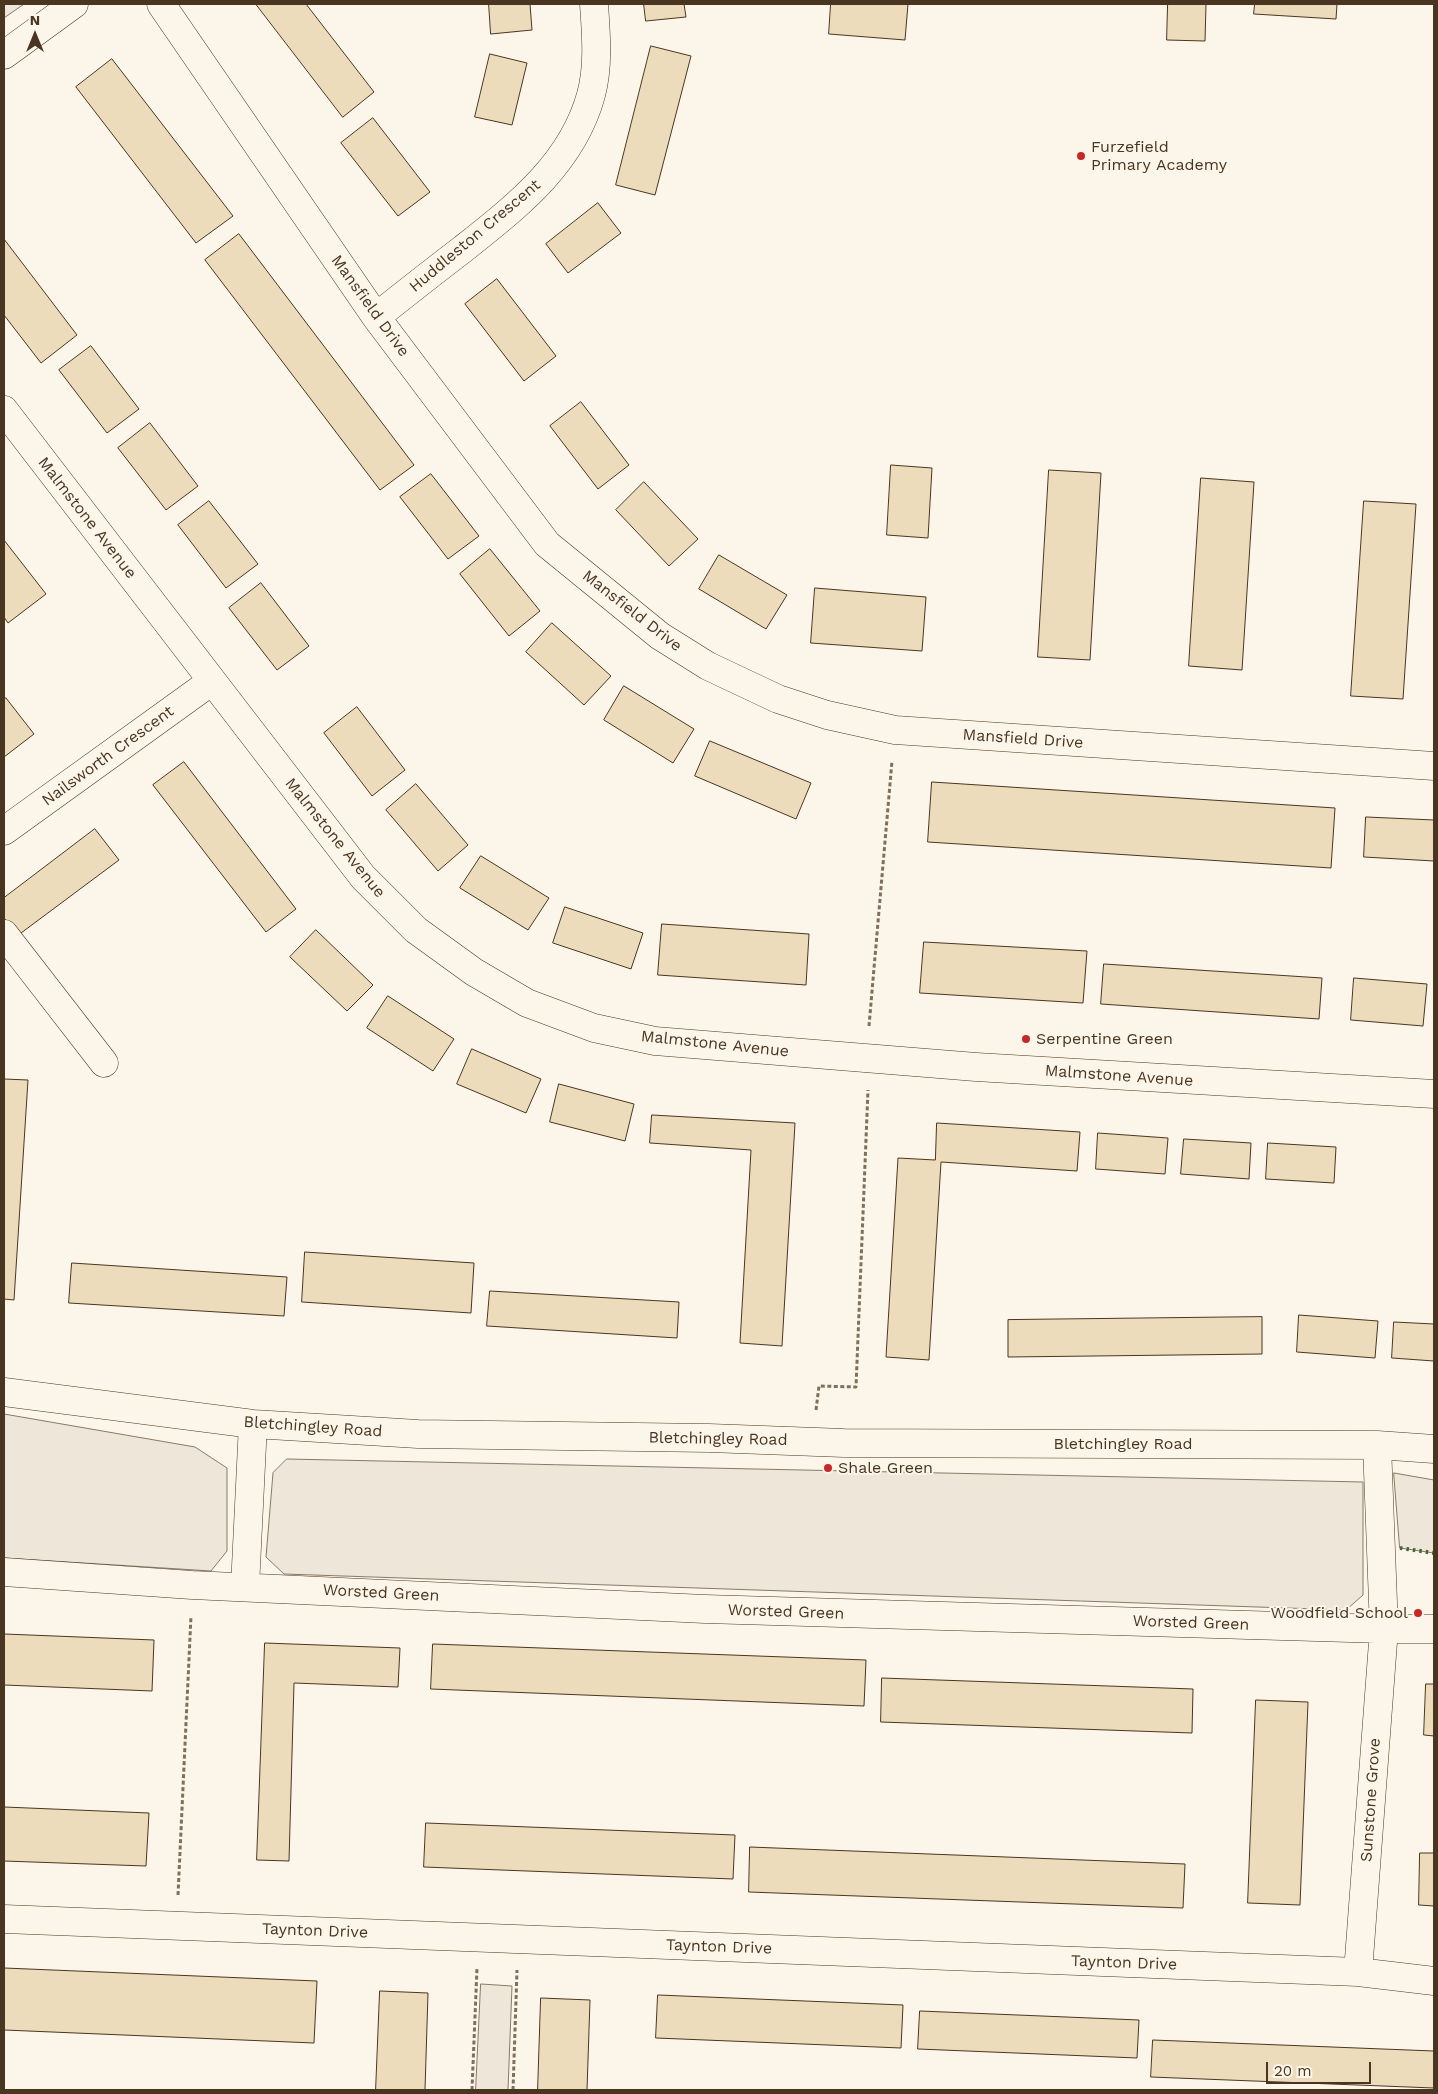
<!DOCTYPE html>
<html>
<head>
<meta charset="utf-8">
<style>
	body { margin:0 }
	#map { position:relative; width:1438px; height:2094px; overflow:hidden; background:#fbf6e9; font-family:"Work Sans",sans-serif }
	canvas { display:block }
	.frame { position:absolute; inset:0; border:5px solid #4a3520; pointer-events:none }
	.north { position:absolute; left:10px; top:10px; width:50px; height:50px; -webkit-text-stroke:4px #fbf6e9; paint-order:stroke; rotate:0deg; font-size:14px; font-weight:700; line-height:20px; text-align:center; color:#4a3520 }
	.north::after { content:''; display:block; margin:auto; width:18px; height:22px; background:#4a3520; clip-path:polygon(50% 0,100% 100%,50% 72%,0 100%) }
	.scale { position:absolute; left:1266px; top:2062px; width:105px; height:22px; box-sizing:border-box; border:2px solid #4a3520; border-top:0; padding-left:6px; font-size:15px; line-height:18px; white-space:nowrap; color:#4a3520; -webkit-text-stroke:4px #fbf6e9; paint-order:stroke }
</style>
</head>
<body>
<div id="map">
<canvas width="1438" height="2094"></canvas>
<div class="frame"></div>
<div class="north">N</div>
<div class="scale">20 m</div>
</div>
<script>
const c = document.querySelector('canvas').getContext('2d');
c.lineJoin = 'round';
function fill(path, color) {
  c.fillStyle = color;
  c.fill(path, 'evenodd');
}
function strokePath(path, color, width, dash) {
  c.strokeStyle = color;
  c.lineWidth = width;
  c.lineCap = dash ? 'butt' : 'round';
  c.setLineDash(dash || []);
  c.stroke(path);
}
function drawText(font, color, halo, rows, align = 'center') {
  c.font = font + ' "Work Sans",sans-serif';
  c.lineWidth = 4;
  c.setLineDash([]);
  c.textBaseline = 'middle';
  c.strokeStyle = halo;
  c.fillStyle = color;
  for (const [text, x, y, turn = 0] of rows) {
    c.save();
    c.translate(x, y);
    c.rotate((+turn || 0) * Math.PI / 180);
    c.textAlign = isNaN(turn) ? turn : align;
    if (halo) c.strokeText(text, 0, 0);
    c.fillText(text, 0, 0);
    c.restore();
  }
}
const green = new Path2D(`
	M4,4H24L4,18Z
	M4,1414L195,1447L227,1468V1551L211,1571L4,1558Z
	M287,1459L1363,1482V1595L1346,1610L284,1574L266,1557L273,1473Z
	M1394,1473L1434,1480V1553L1400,1548Z
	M481,1984L512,1986L508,2090H476Z`);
const building = new Path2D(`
	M256,4H306L374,92L343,117Z
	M489,4H530L532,30L491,34Z
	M644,4H684L686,17L646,21Z
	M831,4H908L905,40L829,34Z
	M1168,4H1206L1205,41L1167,40Z
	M1255,4H1337L1336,19L1254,14Z
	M651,46L691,56L655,195L616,185Z
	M490,54L527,63L512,125L475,117Z
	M112,59L233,216L196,243L76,87Z
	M373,118L430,192L398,216L341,143Z
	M598,203L621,233L568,273L546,244Z
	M239,234L414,465L380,490L205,260Z
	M4,239L77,335L41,363L4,315Z
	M497,279L556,356L524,381L465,304Z
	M91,346L139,409L107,433L59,370Z
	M581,402L629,465L598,489L550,426Z
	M150,423L198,486L166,510L118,448Z
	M891,465L932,468L928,538L887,535Z
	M1049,470L1101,473L1090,660L1038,657Z
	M431,474L479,536L448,559L400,497Z
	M1201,478L1254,482L1242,670L1189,666Z
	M644,482L698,539L669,566L616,510Z
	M209,501L258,564L226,588L178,525Z
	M1364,501L1416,504L1403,699L1351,696Z
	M4,540L46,594L8,623L4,617Z
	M490,549L540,611L509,636L460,574Z
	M719,555L787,595L766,629L699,589Z
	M261,583L309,646L277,670L229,608Z
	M815,588L926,597L922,651L811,643Z
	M552,623L611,676L584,705L526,652Z
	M624,686L694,729L673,763L604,720Z
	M6,698L34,734L4,757V700Z
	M357,707L405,770L372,796L324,733Z
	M710,741L811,783L796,819L695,776Z
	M184,762L296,909L266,932L153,785Z
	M932,782L1335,808L1331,868L928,842Z
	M416,784L468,845L438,871L386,810Z
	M1366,817L1434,820V861L1364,857Z
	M95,829L119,860L17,936L4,918V898Z
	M481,856L549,898L528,930L460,888Z
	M565,907L643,933L631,969L553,943Z
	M662,924L809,934L806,985L658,975Z
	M316,930L373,985L347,1011L290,957Z
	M924,942L1087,951L1083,1003L920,993Z
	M1104,964L1322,978L1319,1019L1101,1004Z
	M1354,978L1427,984L1423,1026L1351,1020Z
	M388,996L454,1039L433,1071L367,1028Z
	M472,1049L541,1079L526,1113L457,1084Z
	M4,1079L28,1080L14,1300L4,1299Z
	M559,1084L634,1104L625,1141L550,1122Z
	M652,1115L795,1123L782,1346L740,1343L751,1150L650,1143Z
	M937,1123L1080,1132L1077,1171L941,1162L929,1360L886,1357L898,1158L935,1160Z
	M1098,1133L1168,1138L1165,1174L1096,1169Z
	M1184,1139L1251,1143L1249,1179L1181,1174Z
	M1268,1143L1336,1147L1334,1183L1266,1179Z
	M305,1252L474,1263L471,1313L302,1302Z
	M72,1263L287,1277L284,1316L69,1303Z
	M490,1291L679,1302L677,1338L487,1326Z
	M1299,1315L1378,1321L1375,1358L1297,1352Z
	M1262,1317V1354L1008,1357V1320Z
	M1394,1322L1434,1324V1361L1392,1358Z
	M4,1634L154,1640L152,1691L4,1685Z
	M265,1643L400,1648L398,1687L294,1683L289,1861L257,1860Z
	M433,1644L866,1660L864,1706L431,1689Z
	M882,1678L1193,1689L1192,1733L881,1722Z
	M1426,1684H1434V1736L1424,1735Z
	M1256,1700L1308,1702L1300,1905L1248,1903Z
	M4,1807L149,1813L146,1866L4,1861Z
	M426,1823L735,1835L733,1879L424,1867Z
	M750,1847L1185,1864L1183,1908L749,1892Z
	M1420,1853H1434V1906L1419,1905Z
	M4,1968L317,1981L314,2043L4,2030Z
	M380,1991L428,1993L425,2090H376Z
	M658,1995L903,2005L901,2048L656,2038Z
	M541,1998L590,2000L587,2090H538Z
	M920,2011L1139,2020L1137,2058L918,2049Z
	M1153,2040L1434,2051V2088L1151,2077Z`);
const path = new Path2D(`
	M869,1026L892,761
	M816,1410L819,1386L856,1387L868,1090
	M178,1895L191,1616
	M472,2090L477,1968
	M513,2090L517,1970`);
const minor = new Path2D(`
	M161,4L376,317L547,544L660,636L708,666L778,699L827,715L895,730L1434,766
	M4,55L74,4
	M376,317C405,294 434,271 463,249C517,206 572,164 591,95C599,66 596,33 594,4
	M4,410L363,877L416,930L474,972L527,1003L594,1028L655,1041L976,1067L1434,1094
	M4,831L212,681
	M4,934L104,1063
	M4,1392L253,1424L418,1434L709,1438L844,1443L1377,1445L1434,1449
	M4,1572L192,1585L705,1609L1384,1629L1377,1445
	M245,1587L253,1424
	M4,1919L1358,1972L1434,1981
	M1358,1972L1384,1629H1434`);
const hedge = new Path2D(`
	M1400,1548L1434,1553`);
const markers = [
	[1081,156,5,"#c62828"],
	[1026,1039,5,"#c62828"],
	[828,1468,5,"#c62828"],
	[1418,1613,5,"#c62828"]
];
const poiNames = [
	["Furzefield",1091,147],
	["Primary Academy",1091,165],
	["Serpentine Green",1036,1039],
	["Shale Green",838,1468],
	["Woodfield School",1408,1613,"right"]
];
const streetNames = [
	["Huddleston Crescent",475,236,-40],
	["Mansfield Drive",370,306,54],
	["Malmstone Avenue",87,518,52],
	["Mansfield Drive",632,611,38],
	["Mansfield Drive",1023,739,4],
	["Nailsworth Crescent",108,756,-36],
	["Malmstone Avenue",335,838,51],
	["Malmstone Avenue",715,1044,6],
	["Malmstone Avenue",1119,1076,4],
	["Bletchingley Road",313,1427,4],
	["Bletchingley Road",718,1439,1],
	["Bletchingley Road",1123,1444],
	["Worsted Green",381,1593,3],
	["Worsted Green",786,1612,2],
	["Worsted Green",1191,1623,2],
	["Sunstone Grove",1371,1800,-86],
	["Taynton Drive",315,1931,2],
	["Taynton Drive",719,1947,2],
	["Taynton Drive",1124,1963,2]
];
fill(green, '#ede6d9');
strokePath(green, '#887966', 1);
fill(building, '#ecdcbc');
strokePath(building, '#4a3520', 1);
strokePath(minor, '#4a3520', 29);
strokePath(path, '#7f6f5c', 3, [4, 2.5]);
strokePath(minor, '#fbf6e9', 28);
strokePath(hedge, '#436837', 4, [2.5, 4]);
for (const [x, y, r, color] of markers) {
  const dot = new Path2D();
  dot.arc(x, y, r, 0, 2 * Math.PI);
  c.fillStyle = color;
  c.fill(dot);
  strokePath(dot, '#fbf6e9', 2);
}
drawText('16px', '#4a3520', '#fbf6e9', poiNames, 'left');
drawText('16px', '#4a3520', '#fbf6e9', streetNames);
</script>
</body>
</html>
